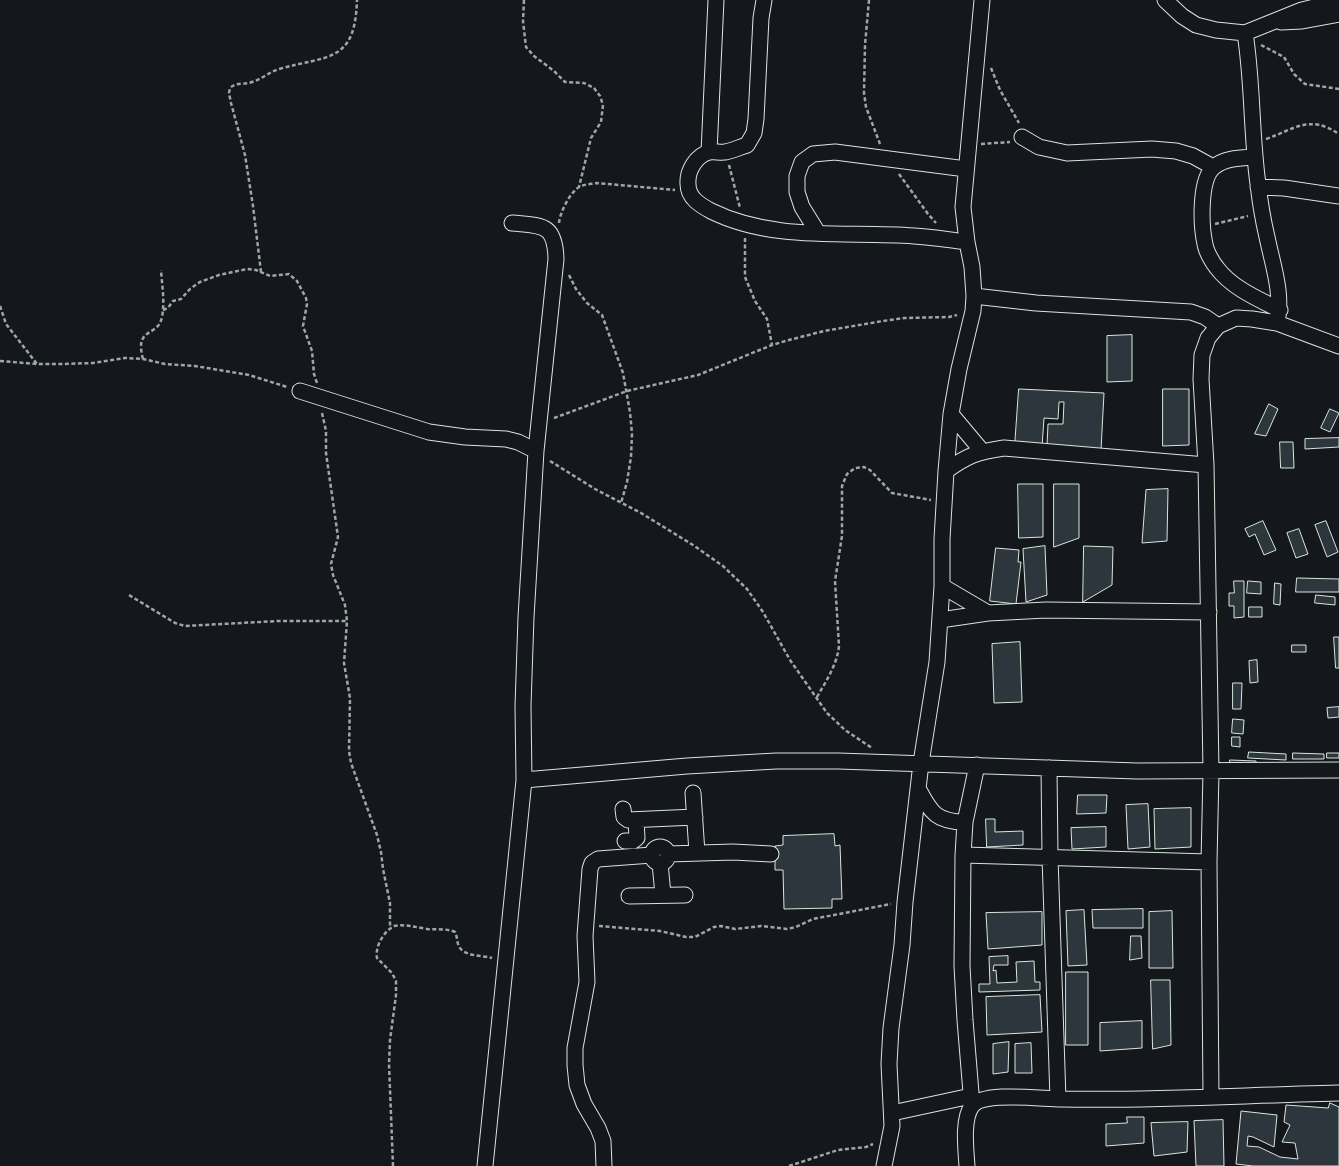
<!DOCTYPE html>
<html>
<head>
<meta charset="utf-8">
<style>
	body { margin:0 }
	canvas { display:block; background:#14181c }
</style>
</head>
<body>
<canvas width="1339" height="1166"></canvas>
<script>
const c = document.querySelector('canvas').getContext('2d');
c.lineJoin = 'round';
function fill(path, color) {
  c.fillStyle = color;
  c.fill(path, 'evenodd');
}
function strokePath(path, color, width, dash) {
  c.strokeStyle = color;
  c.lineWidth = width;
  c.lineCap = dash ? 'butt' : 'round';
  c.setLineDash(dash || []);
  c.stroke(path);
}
const building = new Path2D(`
	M1132,335V381L1107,382V336Z
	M1019,389L1104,393L1101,450L1047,446L1048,424H1063L1064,402H1059L1058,419L1044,418L1042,447L1015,446Z
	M1163,389H1189V445L1163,446Z
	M1269,404L1278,409L1266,436L1255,434Z
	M1330,409L1339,413L1330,432L1321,428Z
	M1339,438V447L1305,449V439Z
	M1280,442H1293L1294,468H1281Z
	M1018,484H1043V537L1019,538Z
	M1054,484H1079V538L1054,547Z
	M1168,489L1167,541L1142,543L1146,490Z
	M1263,521L1276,550L1264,555L1255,534L1249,537L1245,529Z
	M1326,521L1338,552L1327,557L1315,525Z
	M1299,529L1308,554L1296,558L1287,533Z
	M1045,546L1047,595L1026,602L1023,549Z
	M1084,546L1113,547L1112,585L1083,602Z
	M996,548L1019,550L1018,562H1021L1016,604L990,601Z
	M1297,578L1339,579V592H1296Z
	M1234,581H1244V617L1234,618V606H1229V593H1234Z
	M1248,581L1261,582V594L1247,593Z
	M1275,583L1281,584L1280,605L1274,604Z
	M1316,595L1335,597V605L1315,603Z
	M1249,607H1262V617H1249Z
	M1334,637H1339V668H1336Z
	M1020,642L1022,702L994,703L992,644Z
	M1292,645H1306V652H1292Z
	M1257,660L1258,682L1250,683L1249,661Z
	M1233,683H1242L1241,709H1233Z
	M1339,707V717L1328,718L1327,708Z
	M1233,719L1244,720L1243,734L1232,733Z
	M1232,737H1240V747L1232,746Z
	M1249,752L1286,754V760L1248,758Z
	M1293,753L1324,754V759H1293Z
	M1327,753H1339V758H1327Z
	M1230,760L1256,761V766H1230Z
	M1078,795H1107L1106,813L1077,814Z
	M1148,804L1150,847L1128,849L1126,805Z
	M1191,808V847L1155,849L1154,809Z
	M986,819H995V832L1023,831V845L987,847Z
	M1106,827V847L1072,849L1071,828Z
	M834,834L835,846L840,845L842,899H832V908L784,909L783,870H775V846L783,845V836Z
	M1143,909V928H1093L1092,910Z
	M1084,910L1087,965L1068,966L1066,911Z
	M1172,911L1173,968H1149V912Z
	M1042,912V945L988,949L986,913Z
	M1131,936H1141L1142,958L1130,960Z
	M1008,956V965H994L993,971L996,970L997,983L1017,982L1016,962L1034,961L1035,982H1040V990L979,992V984H990L989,957Z
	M1066,972H1088V1045H1066Z
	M1151,980H1170L1171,1045L1153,1049Z
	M1040,995L1042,1032L987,1035L986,997Z
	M1142,1021V1048L1100,1051V1023Z
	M1009,1042L1008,1072L993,1074V1044Z
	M1031,1043L1032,1073H1015V1044Z
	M1330,1103L1339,1107V1166H1253L1236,1164L1241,1111L1277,1115L1274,1147L1253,1137L1248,1136L1247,1146L1259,1147L1280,1157L1298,1159L1295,1143L1282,1142L1290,1125L1284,1122L1286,1105L1328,1108Z
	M1127,1117H1144V1143L1106,1146V1124L1127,1123Z
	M1223,1120L1224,1166H1196L1194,1121Z
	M1188,1122L1187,1152L1154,1156L1151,1123Z`);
const path = new Path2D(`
	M524,0L523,21L526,47L534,56L554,71L565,82L584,83L594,88L600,96L603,105L601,122L591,138L579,187
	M869,0L865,45L864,93L866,107L880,144
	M1261,45L1284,57L1294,74L1305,84L1339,89
	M991,68L1000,90L1019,123
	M1266,139C1295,129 1309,114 1339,134
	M981,144L1010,142
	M729,165L740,208
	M899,174L928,214L936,223
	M559,223C560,212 571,190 581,186C586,184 592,184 597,183L675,190
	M1215,224L1248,216
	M745,238V277L755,301L767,319L772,345
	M261,272L253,206L245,155L231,103L229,93L230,88C236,82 244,85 252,82C262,79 269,72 279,69C329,55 355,63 357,0
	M569,275L576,289L587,303L602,315L623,373L630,412L632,434L631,457L627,482L621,503
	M0,306L6,324L37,364
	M163,310L168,308L173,301L181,299L190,289L200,282L219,275L247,269L256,270L270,276L289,274L297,281L306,298L307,304L303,326L312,351L314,374L317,383
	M143,359C134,326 158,338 162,317C165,302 162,285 161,270
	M0,361L37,364H63L93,363L125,358L143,359L165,364L195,366L249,375L287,387
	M322,413L326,431V453L338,537L331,564L333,575L345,605L347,621L344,663L350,698L349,751L351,763L377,835L381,852L383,869L390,903V928
	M554,418L627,391L698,375L772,345L789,340L824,331L883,321L904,318L949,317L957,315
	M550,461L595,489L641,513L693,545L723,566L747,589L763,612L790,660L827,713L845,730L872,748
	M129,595L175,623L185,626L278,621H347
	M817,697C826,681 837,665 839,646L835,581L842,536V486L847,474L855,468L864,467L870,470L892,493L931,500
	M599,926L660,931L686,937H695L714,927L721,926L735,929L761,926L787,929L796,927L813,919L891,904
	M393,1166L389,1064L390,1040L396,995V981L392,973L377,958C375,947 383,932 394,926C405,924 415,927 427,929C436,930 446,928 455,932C457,936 457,940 458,944C462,957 481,955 492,958
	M789,1166L838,1150L866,1147L873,1144`);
const minor = new Path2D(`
	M764,0L761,18L756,119L754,133L747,145C740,147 732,151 725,152C720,153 715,151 710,152C696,155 687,171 688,184C688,198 700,205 711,211C774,242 846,231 914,236C932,237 949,240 967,242
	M1165,0L1182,16L1196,25L1216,30L1245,33L1302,10L1339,1
	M1281,22L1302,21L1339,14
	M1245,33C1253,83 1251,134 1258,184C1260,202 1263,220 1267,237C1273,266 1283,293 1277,323
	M1022,137L1039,147L1067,153L1152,149L1176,151L1193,156L1213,167
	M709,152L716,0
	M1254,157C1240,158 1225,158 1214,167C1199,179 1201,226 1205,244C1206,251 1212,262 1217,268C1232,288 1258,299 1280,310
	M1258,187L1284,188L1339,196
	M818,233L802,207L797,192V176L802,162L813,154L835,152L966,169
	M974,296L1036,303L1191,312L1205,317L1218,326
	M300,391L429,432L465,437L506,439L518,442L536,451
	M951,414L982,451
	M946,471C968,455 977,452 1004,448L1206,465
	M942,586L988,613
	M940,620L988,613L1046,610L1209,612
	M1049,768L1050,857L1058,1099
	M524,780L687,766L776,761H838L1137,771L1339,770
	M919,790C931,813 937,822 965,822
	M693,793L697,853
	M623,809L624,817L628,820L695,817
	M625,841H633L637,838L636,820
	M652 855a8 8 0 1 1 16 0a8 8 0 1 1-16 0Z
	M668,854L733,852L771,854
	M963,855L1209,862
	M660,863L663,895
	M629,896L685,895
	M1211,1097L1209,862L1211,772L1206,465L1201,379L1202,355L1208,338L1218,326L1236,318L1252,319L1277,323L1339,346
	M972,1105L965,1020L962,966L963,855L965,822L977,765
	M892,1113L971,1096
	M485,1166L524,780L523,706L526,617L536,451L556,259C555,223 542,226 512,223
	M604,1166L603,1141L598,1128L584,1104L577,1085L575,1065V1048L587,982L585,936L590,869L592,863L598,859L652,855
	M884,1166L892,1126L889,1064L891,1028L902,945L905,902L921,763L937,662L942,586V539L946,471L951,414L959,369L973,311L974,296L972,267L967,242L963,207L982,0
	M967,1166C966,1150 962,1119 972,1106C983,1091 1042,1099 1061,1099C1153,1101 1246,1095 1339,1093`);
fill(building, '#2c363c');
strokePath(building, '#d8e6dc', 1);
strokePath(minor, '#d8e6dc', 17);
strokePath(path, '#9da8a2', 2.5, [4, 2.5]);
strokePath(minor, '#14181c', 15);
</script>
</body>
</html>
